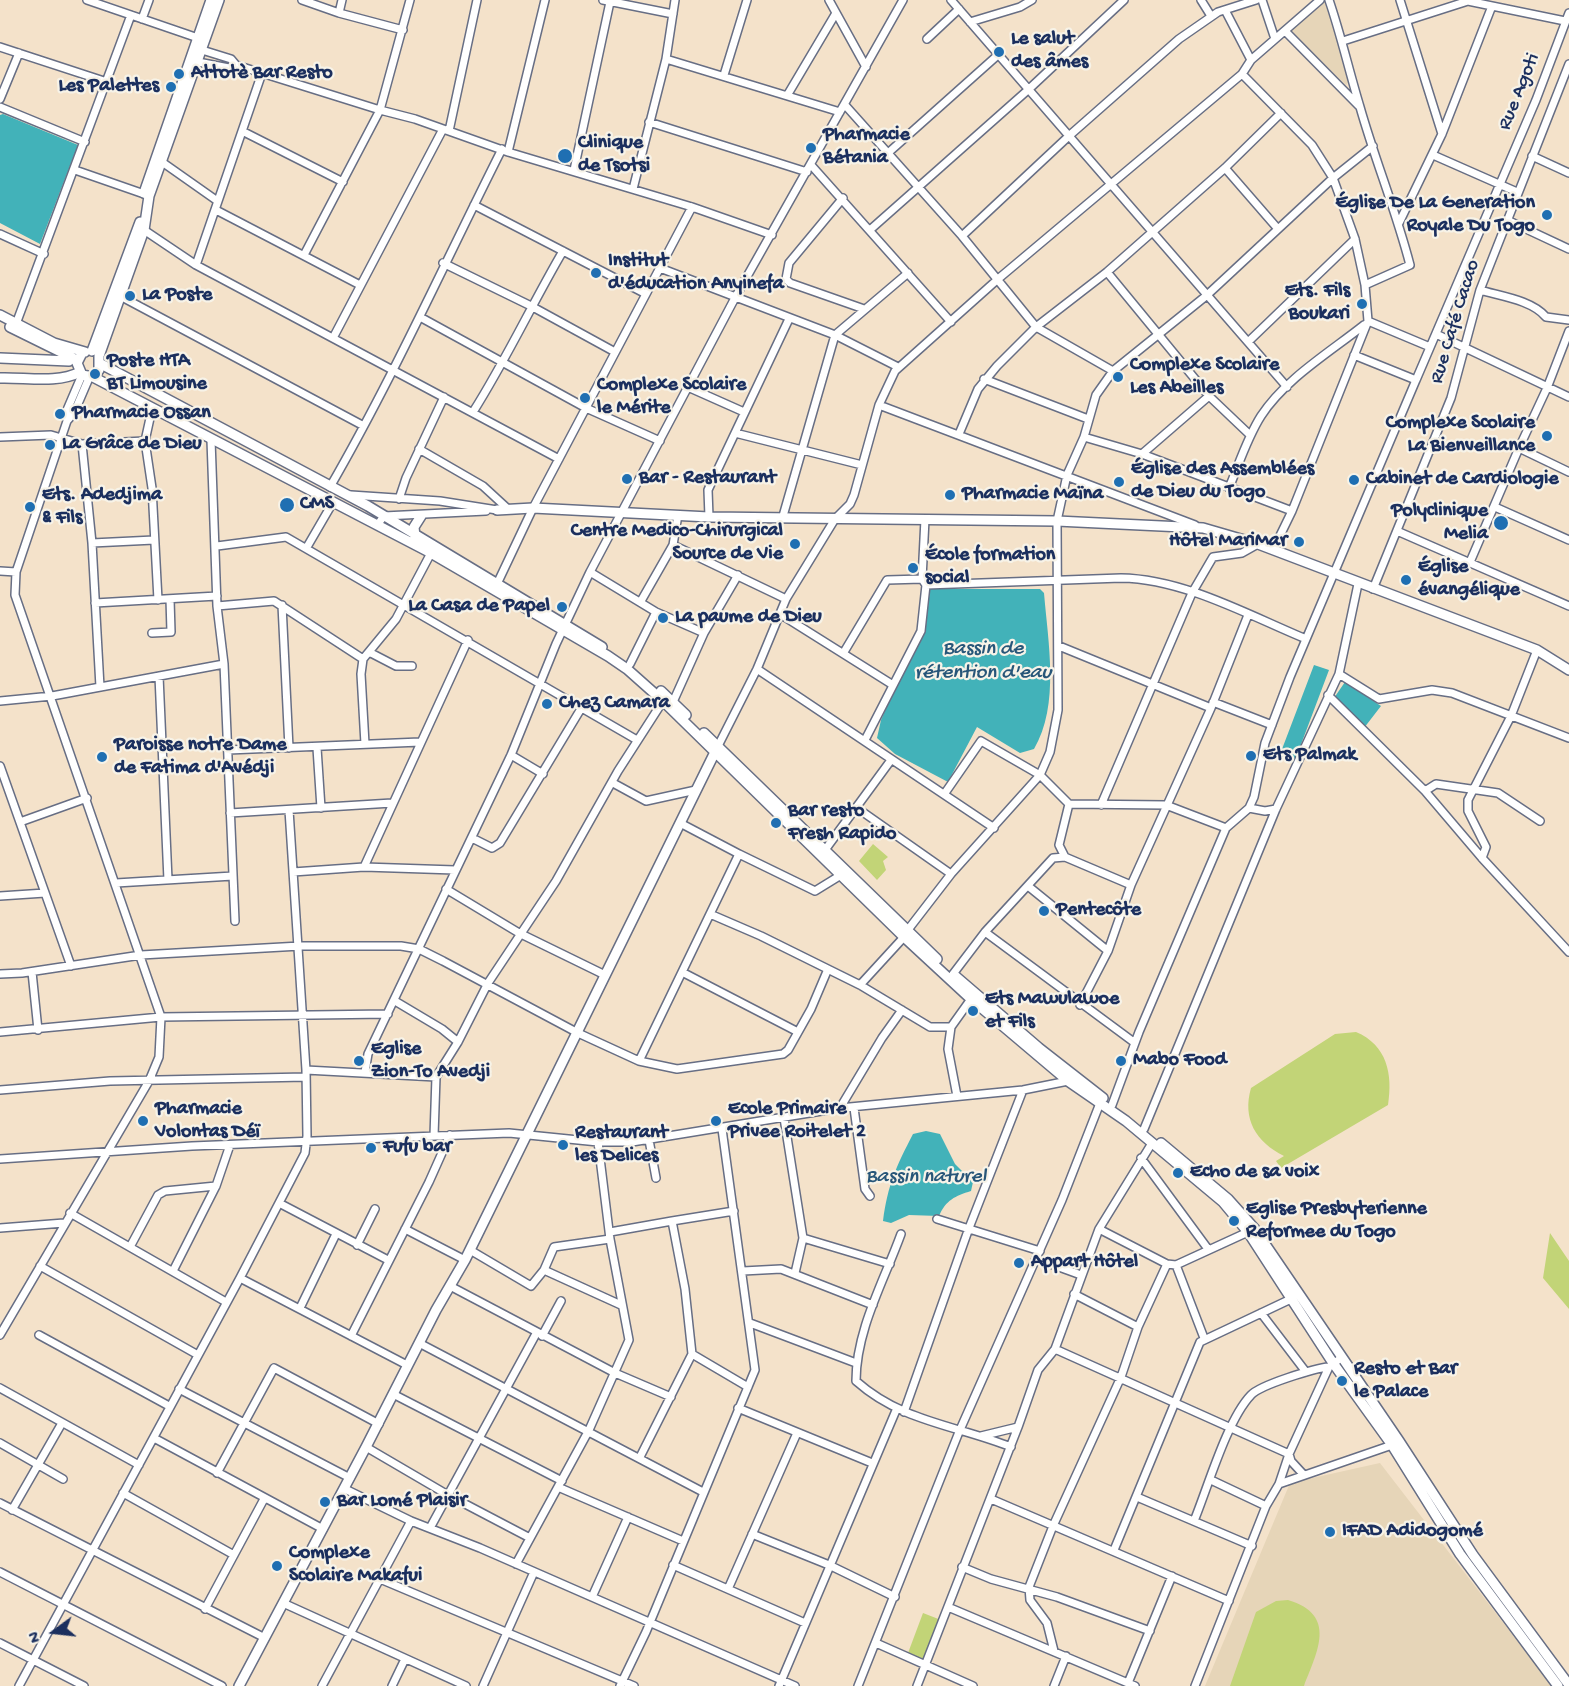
<!DOCTYPE html>
<html>
<head>
<meta charset="utf-8">
<style>
	body { margin:0 }
	#map { position:relative; width:1569px; height:1686px; overflow:hidden; background:#f4e2ca; font-family:"Gochi Hand",sans-serif }
	canvas { display:block }
	.north { position:absolute; left:24px; top:1602px; width:60px; height:60px; -webkit-text-stroke:4px #f7f3e8; paint-order:stroke; rotate:255deg; font-size:16px; font-weight:700; line-height:24px; text-align:center; color:#1b2f5e }
	.north::after { content:''; display:block; margin:auto; width:21px; height:27px; background:#1b2f5e; clip-path:polygon(50% 0,100% 100%,50% 72%,0 100%) }
</style>
</head>
<body>
<div id="map">
<canvas width="1569" height="1686"></canvas>
<div class="north">N</div>
</div>
<script>
const c = document.querySelector('canvas').getContext('2d');
c.lineJoin = 'round';
function fill(path, color) {
  c.fillStyle = color;
  c.fill(path, 'evenodd');
}
function strokePath(path, color, width, dash) {
  c.strokeStyle = color;
  c.lineWidth = width;
  c.lineCap = dash ? 'butt' : 'round';
  c.setLineDash(dash || []);
  c.stroke(path);
}
function drawText(font, color, halo, rows, align = 'center') {
  c.font = font + ' "Gochi Hand",sans-serif';
  c.lineWidth = 4.5;
  c.setLineDash([]);
  c.textBaseline = 'middle';
  c.strokeStyle = halo;
  c.fillStyle = color;
  for (const [text, x, y, turn = 0] of rows) {
    c.save();
    c.translate(x, y);
    c.rotate((+turn || 0) * Math.PI / 180);
    c.textAlign = isNaN(turn) ? turn : align;
    if (halo) c.strokeText(text, 0, 0);
    c.fillText(text, 0, 0);
    c.restore();
  }
}
const built = new Path2D(`
	M1325,0L1351,80L1346,85L1289,31Z
	M1380,1463L1552,1686H1205L1290,1483Z`);
const green = new Path2D(`
	M873,844L888,857L883,861L886,870L877,880L859,861Z
	M1356,1032C1387,1045 1393,1074 1388,1105L1281,1168L1276,1161L1284,1156C1256,1142 1242,1119 1251,1088L1335,1034Z
	M1550,1233L1569,1261V1309L1543,1278Z
	M1288,1600C1338,1615 1317,1652 1304,1686H1230L1256,1612L1276,1601Z
	M923,1613L941,1620L926,1660L908,1653Z`);
const water = new Path2D(`
	M3,114L78,145L40,244L0,223V115Z
	M930,589H1040L1044,593C1048,642 1060,705 1034,749L1020,753L977,727L948,782L895,754L877,738L881,720L895,688L925,633Z
	M1314,665L1329,670L1294,763L1279,757Z
	M1345,682L1381,706L1364,728L1334,698Z
	M926,1131L940,1134L955,1164L973,1182L971,1191C955,1196 946,1200 939,1216L909,1215L891,1223L883,1221C888,1184 896,1167 913,1134Z`);
const street = new Path2D(`
	M87,0L198,38
	M302,0L339,13L403,30
	M603,0L673,14
	M829,0L866,67
	M951,0L1287,387
	M1201,0L1211,16
	M1262,0L1275,39
	M1329,0C1341,35 1349,71 1360,107C1375,160 1396,211 1410,265L1365,285
	M1400,0L1442,134
	M1225,10L1251,60
	M339,13L342,0
	M142,19L149,0
	M970,22L1020,7L1032,0
	M1285,31L1359,106
	M927,39L959,9
	M1343,41L1468,1L1565,21
	M0,47L107,82
	M202,50L231,59L236,65L380,110L415,119L508,152L692,207L772,235
	M666,59L840,112
	M198,62L229,68L236,65
	M1242,74L1312,145L1333,178L1355,239L1365,285L1368,321L1292,511L1273,550
	M724,75L747,0
	M788,94L836,13
	M0,99L19,53
	M845,105L962,236L1036,327L1113,371
	M0,107L85,142
	M649,122L807,172
	M449,131L477,0
	M244,132L343,182
	M508,152L545,0
	M888,153L999,54
	M1433,155L1517,192
	M1532,156L1569,173
	M162,162L216,200
	M811,165L951,322
	M1225,168L1278,229
	M75,170L147,195
	M574,170L610,2
	M633,189L666,59L675,0
	M843,198L789,263L786,279L790,283L864,309
	M474,205L646,294
	M216,210L360,285
	M1507,220L1569,249
	M1399,223L1442,134L1492,6
	M871,229L1029,89L1124,0
	M144,230L196,265L559,459
	M0,234L44,254
	M962,236L1070,135L1179,39L1218,12L1256,0
	M304,255L380,110L410,0
	M443,263L531,306L615,352
	M196,265L262,73
	M660,268L835,335L898,367
	M1107,272L1209,396L1250,435
	M1480,290C1500,296 1532,300 1546,317L1569,320
	M122,297L362,425
	M420,317L586,408L660,441
	M1368,321L1430,347
	M16,324L131,15
	M1436,334L1569,397
	M333,338L443,129
	M1248,342L1355,239
	M984,379L1088,419
	M1416,380L1536,100L1569,13
	M690,388L744,412
	M879,405L1195,525
	M152,409L145,441L152,488L158,600
	M473,412C506,360 532,304 563,251
	M67,421L74,413L89,378
	M735,433L862,465
	M959,434L978,389L997,366L1036,327L1107,272L1225,168L1281,113
	M0,437L51,435L82,444L145,441
	M1084,437L1142,454L1292,511
	M211,440L217,606L224,664L235,921
	M82,444L92,543L100,687
	M1519,448L1547,388L1569,331
	M419,449L483,486L508,509
	M1142,454L1209,396
	M330,487C393,378 445,262 502,149
	M1229,488C1239,464 1247,438 1261,416C1285,379 1330,352 1364,325
	M351,495L440,501L497,510
	M399,499L406,478L444,397
	M1495,507L1569,540
	M678,515L673,545L786,599
	M783,516L835,335L908,273
	M709,517L708,490L789,319
	M378,524L384,516L486,511
	M1397,531L1569,606
	M92,543L154,540
	M217,546L286,537L637,740
	M307,547L332,504
	M1470,562L1519,448L1569,472
	M0,571L16,572
	M590,572L656,612L704,633
	M497,584L533,508L692,207
	M926,585L1121,578C1184,579 1248,615 1306,639
	M1373,589L1451,398L1480,290L1569,64
	M641,601L673,545
	M95,603L217,596
	M282,605L289,748
	M217,606L274,601L363,659
	M780,614L893,685
	M152,633L171,632L170,599
	M1059,646L1211,708
	M369,652L396,666H412
	M844,652L887,580L922,579
	M630,664L656,612
	M757,669L994,828
	M1339,674L1379,699L1432,690L1452,693L1569,738
	M159,676L168,880
	M1328,695L1425,791L1482,858L1569,952
	M0,701L52,696L224,664
	M673,702L704,633L738,575
	M1213,702L1272,725
	M865,740L921,631L926,585L922,579L925,519
	M365,744L361,674L363,659L396,619L431,553
	M718,746L757,669L786,599L835,519L850,504L854,495L879,405L895,371L998,279L1242,74L1251,60L1320,0
	M317,748L321,808
	M228,750L420,742
	M511,755L543,774
	M0,766L71,966
	M613,783L646,801L696,790
	M1425,791L1436,784L1498,793L1540,821
	M945,793L981,741L1040,775L1069,804L1166,805L1226,828
	M1101,805L1192,593L1213,557L1242,553L1258,544
	M857,808L951,874
	M1249,808L1265,811L1276,809
	M230,813L392,803
	M20,822L87,798
	M472,838L492,848L500,843L582,707
	M825,850L891,760
	M739,854L815,891L841,875
	M1065,857L1059,845L1069,804
	M1482,858L1486,847L1468,811V800L1511,716L1537,650
	M364,867L468,640
	M293,872L364,867L455,870
	M116,883L233,876
	M1028,886L1108,951
	M446,889L519,933L605,975
	M0,896L45,893
	M710,914L761,936L860,985L930,1027H951
	M907,931L951,874L1040,775L1050,752L1058,710L1057,521L1067,475L1084,437L1096,395L1113,371L1206,296L1333,178L1373,146
	M985,932L1135,1043
	M32,972L38,1030
	M682,972L798,1032
	M0,974L22,973L141,955L300,946H401L419,949L443,961L578,1033L639,1061L677,1069L783,1054L788,1050L811,1009L828,969
	M953,974L985,932L1053,858L1065,857L1131,885
	M860,985L904,937
	M395,1001L442,1029L458,1042
	M1080,1005L1108,951L1131,885L1211,708L1248,615
	M0,1032L161,1017L388,1014
	M639,1061L739,854L680,823
	M306,1070L436,1077L458,1042L488,983L556,881L618,771L663,701
	M365,1072L368,1054L511,755L556,644L590,572L736,296L903,0
	M0,1090L110,1081L306,1077
	M957,1096L948,1049L951,1027L971,999
	M1112,1105L1139,1032L1226,828L1249,808L1254,797L1265,743L1290,677L1416,380L1354,355
	M840,1108L882,1038L902,1010
	M854,1108L865,1189L870,1196
	M784,1118L803,1238L795,1273
	M1144,1129L1276,809L1339,674L1358,584
	M434,1136L436,1077
	M649,1140L656,1178
	M1141,1158L1208,1249
	M0,1159L192,1146L509,1133L598,1142H632L840,1108L1023,1090L1068,1081
	M279,1203L388,1260
	M70,1213L226,1302
	M937,1219L1040,1251
	M672,1221L734,1211
	M0,1228L64,1223
	M405,1229L465,1260
	M1099,1229L1167,1264
	M610,1232L672,1221L685,1289L692,1354L640,1457
	M901,1234C884,1281 856,1330 856,1381C902,1422 956,1425 1011,1447
	M803,1238L890,1264
	M357,1245L375,1209
	M130,1247L158,1195L165,1191L216,1186
	M470,1250L531,1286L544,1270L554,1247L610,1239
	M1037,1259L1081,1275
	M1176,1265L1204,1338
	M40,1266L198,1355
	M544,1270L621,1305
	M173,1271L216,1186L230,1145
	M743,1271L781,1269L873,1305
	M240,1278L407,1365
	M450,1286L615,1373L671,1397
	M1074,1294L1138,1327
	M300,1308L336,1234
	M1261,1313L1306,1372
	M750,1323L856,1363
	M0,1335L149,1081L159,1057L161,1017L15,595L16,572L67,421V410L82,375
	M39,1335L169,1406
	M351,1336L429,1182L450,1135
	M542,1336L561,1301
	M419,1343L703,1492
	M1055,1349L1289,1454L1291,1461L1303,1474
	M692,1354L748,1387
	M0,1388L139,1465
	M179,1389L350,1478
	M393,1394L562,1481
	M738,1408L872,1463
	M904,1412L969,1228L1023,1090
	M981,1436L1018,1427L1038,1370L1055,1349L1099,1229L1152,1143
	M154,1438L323,1529
	M0,1443L63,1479
	M366,1447L448,1495L530,1538
	M217,1473L274,1368L379,1424
	M1211,1480L1266,1506
	M1279,1484L1395,1444
	M558,1487L683,1541
	M345,1489L411,1521L480,1548L795,1686
	M123,1493L234,1555
	M1137,1497L1252,1546
	M991,1499L1229,1601
	M0,1503L265,1638
	M12,1510L62,1423
	M1194,1521C1208,1487 1227,1420 1251,1395C1260,1385 1315,1368 1329,1367
	M430,1528L537,1332
	M752,1534L829,1565L895,1597
	M1114,1550L1200,1342L1293,1298
	M516,1564L589,1430L629,1340L610,1239L598,1142
	M673,1565L805,1623
	M962,1567L991,1579L1057,1597L1150,1631
	M0,1572L222,1686
	M380,1579L634,1686
	M728,1589L797,1433
	M592,1597L628,1517
	M283,1603L466,1686
	M948,1607L1135,1686
	M205,1609L264,1499
	M0,1643L84,1686
	M876,1643L973,1686
	M1054,1651L1047,1623L1030,1600L1029,1587L1053,1526L1121,1377L1138,1327L1167,1264L1176,1265L1248,1232
	M1128,1683L1172,1576
	M19,1686L240,1278L305,1153L307,1136L306,1070L289,810
	M322,1686L411,1521
	M392,1686L405,1659
	M483,1686L534,1572
	M620,1686L646,1632L755,1370L722,1129
	M779,1686L897,1408
	M858,1686L959,1432L1062,1200L1102,1098
	M917,1686L1018,1427
	M1054,1686L1066,1656
	M1195,1686L1266,1506L1279,1484L1289,1454L1329,1367L1341,1358`);
const secondary = new Path2D(`
	M144,193L211,0
	M0,315L54,343L85,352
	M10,327L77,360
	M92,351L140,222
	M82,353L77,363L82,375L93,377L431,553L608,656L627,669L663,701L904,937L971,999L1068,1081L1126,1121L1223,1202L1248,1232L1333,1363L1392,1445L1460,1554L1558,1686
	M0,358L69,361
	M101,364L368,506L602,647
	M93,377L99,370V356L144,230L149,196L219,0
	M0,378C25,377 57,384 80,372
	M497,510L533,508L709,517L1057,521L1203,528L1258,544L1537,650L1569,670
	M415,537L414,527L421,516
	M661,691L686,715
	M704,733L937,959
	M954,975L1039,1048L1103,1098
	M1161,1143L1228,1199L1254,1228L1399,1441L1473,1555L1569,1685
	M239,1686L366,1447L436,1310L465,1260L717,748`);
const markers = [
	[999,52,6,"#1f6fb2"],
	[179,74,6,"#1f6fb2"],
	[171,87,6,"#1f6fb2"],
	[811,148,6,"#1f6fb2"],
	[565,156,8,"#1f6fb2"],
	[1547,215,6,"#1f6fb2"],
	[596,273,6,"#1f6fb2"],
	[130,296,6,"#1f6fb2"],
	[1362,304,6,"#1f6fb2"],
	[95,374,6,"#1f6fb2"],
	[1118,377,6,"#1f6fb2"],
	[585,398,6,"#1f6fb2"],
	[60,414,6,"#1f6fb2"],
	[1547,436,6,"#1f6fb2"],
	[50,445,6,"#1f6fb2"],
	[627,479,6,"#1f6fb2"],
	[1354,480,6,"#1f6fb2"],
	[1119,482,6,"#1f6fb2"],
	[950,495,6,"#1f6fb2"],
	[287,505,8,"#1f6fb2"],
	[30,507,6,"#1f6fb2"],
	[1501,523,8,"#1f6fb2"],
	[1299,542,6,"#1f6fb2"],
	[795,544,6,"#1f6fb2"],
	[913,568,6,"#1f6fb2"],
	[1406,580,6,"#1f6fb2"],
	[562,607,6,"#1f6fb2"],
	[663,618,6,"#1f6fb2"],
	[547,704,6,"#1f6fb2"],
	[1251,756,6,"#1f6fb2"],
	[102,757,6,"#1f6fb2"],
	[776,823,6,"#1f6fb2"],
	[1044,911,6,"#1f6fb2"],
	[973,1011,6,"#1f6fb2"],
	[359,1061,6,"#1f6fb2"],
	[1121,1061,6,"#1f6fb2"],
	[143,1121,6,"#1f6fb2"],
	[716,1121,6,"#1f6fb2"],
	[563,1145,6,"#1f6fb2"],
	[371,1148,6,"#1f6fb2"],
	[1178,1173,6,"#1f6fb2"],
	[1234,1221,6,"#1f6fb2"],
	[1019,1263,6,"#1f6fb2"],
	[1342,1381,6,"#1f6fb2"],
	[325,1502,6,"#1f6fb2"],
	[1330,1532,6,"#1f6fb2"],
	[277,1566,6,"#1f6fb2"]
];
const poiNames = [
	["Le salut",1011,40],
	["des âmes",1011,63],
	["Attotè Bar Resto",191,74],
	["Les Palettes",159,87,"right"],
	["Pharmacie",823,136],
	["Bétania",823,159],
	["Clinique",578,144],
	["de Tsotsi",578,167],
	["Église De La Generation",1535,204,"right"],
	["Royale Du Togo",1535,227,"right"],
	["Institut",608,262],
	["d'éducation Anyinefa",608,285],
	["Ets. Fils",1350,292,"right"],
	["Boukari",1350,315,"right"],
	["La Poste",142,296],
	["Poste HTA",107,362],
	["BT Limousine",107,385],
	["Complexe Scolaire",1130,366],
	["Les Abeilles",1130,389],
	["Complexe Scolaire",597,386],
	["le Mérite",597,409],
	["Pharmacie Ossan",72,414],
	["Complexe Scolaire",1535,424,"right"],
	["La Bienveillance",1535,447,"right"],
	["La Grâce de Dieu",62,445],
	["Église des Assemblées",1131,470],
	["de Dieu du Togo",1131,493],
	["Bar - Restaurant",639,479],
	["Cabinet de Cardiologie",1366,480],
	["Pharmacie Maïna",962,495],
	["Ets. Adedjima",42,496],
	["& Fils",42,519],
	["CMS",300,505],
	["Polyclinique",1488,512,"right"],
	["Melia",1488,535,"right"],
	["Centre Medico-Chirurgical",783,532,"right"],
	["Source de Vie",783,555,"right"],
	["Hôtel MariMar",1287,542,"right"],
	["École formation",925,556],
	["social",925,579],
	["Église",1418,568],
	["évangélique",1418,591],
	["La Casa de Papel",550,607,"right"],
	["La paume de Dieu",675,618],
	["Chez Camara",559,704],
	["Paroisse notre Dame",114,746],
	["de Fatima d'Avédji",114,769],
	["Ets Palmak",1263,756],
	["Bar resto",788,812],
	["Fresh Rapido",788,835],
	["Pentecôte",1056,911],
	["Ets Mawulawoe",985,1000],
	["et Fils",985,1023],
	["Eglise",371,1050],
	["Zion-To Avedji",371,1073],
	["Mabo Food",1133,1061],
	["Pharmacie",155,1110],
	["Volontas Déï",155,1133],
	["Ecole Primaire",728,1110],
	["Privee Roitelet 2",728,1133],
	["Restaurant",575,1134],
	["les Delices",575,1157],
	["Fufu bar",383,1148],
	["Echo de sa voix",1190,1173],
	["Eglise Presbyterienne",1246,1210],
	["Reformee du Togo",1246,1233],
	["Appart Hôtel",1031,1263],
	["Resto et Bar",1354,1370],
	["le Palace",1354,1393],
	["Bar Lomé Plaisir",337,1502],
	["IFAD Adidogomé",1342,1532],
	["Complexe",289,1554],
	["Scolaire Makafui",289,1577]
];
const streetNames = [
	["Rue Agoti",1520,92,-68],
	["Rue Café Cacao",1456,322,-73]
];
const waterNames = [
	["Bassin de",983,650],
	["rétention d'eau",983,674],
	["Bassin naturel",926,1178]
];
fill(built, '#e6d5b8');
fill(green, '#c2d477');
fill(water, '#42b2b9');
strokePath(street, '#676e84', 10);
strokePath(secondary, '#676e84', 12);
strokePath(street, '#fff', 7);
strokePath(secondary, '#fff', 9);
for (const [x, y, r, color] of markers) {
  const dot = new Path2D();
  dot.arc(x, y, r, 0, 2 * Math.PI);
  c.fillStyle = color;
  c.fill(dot);
  strokePath(dot, '#f7f3e8', 2);
}
drawText('bold 20px', '#1b2f5e', '#f7f3e8', poiNames, 'left');
drawText('20px', '#1b2f5e', '#f7f3e8', streetNames);
drawText('italic 21px', '#275679', '#f7f3e8', waterNames);
</script>
</body>
</html>
